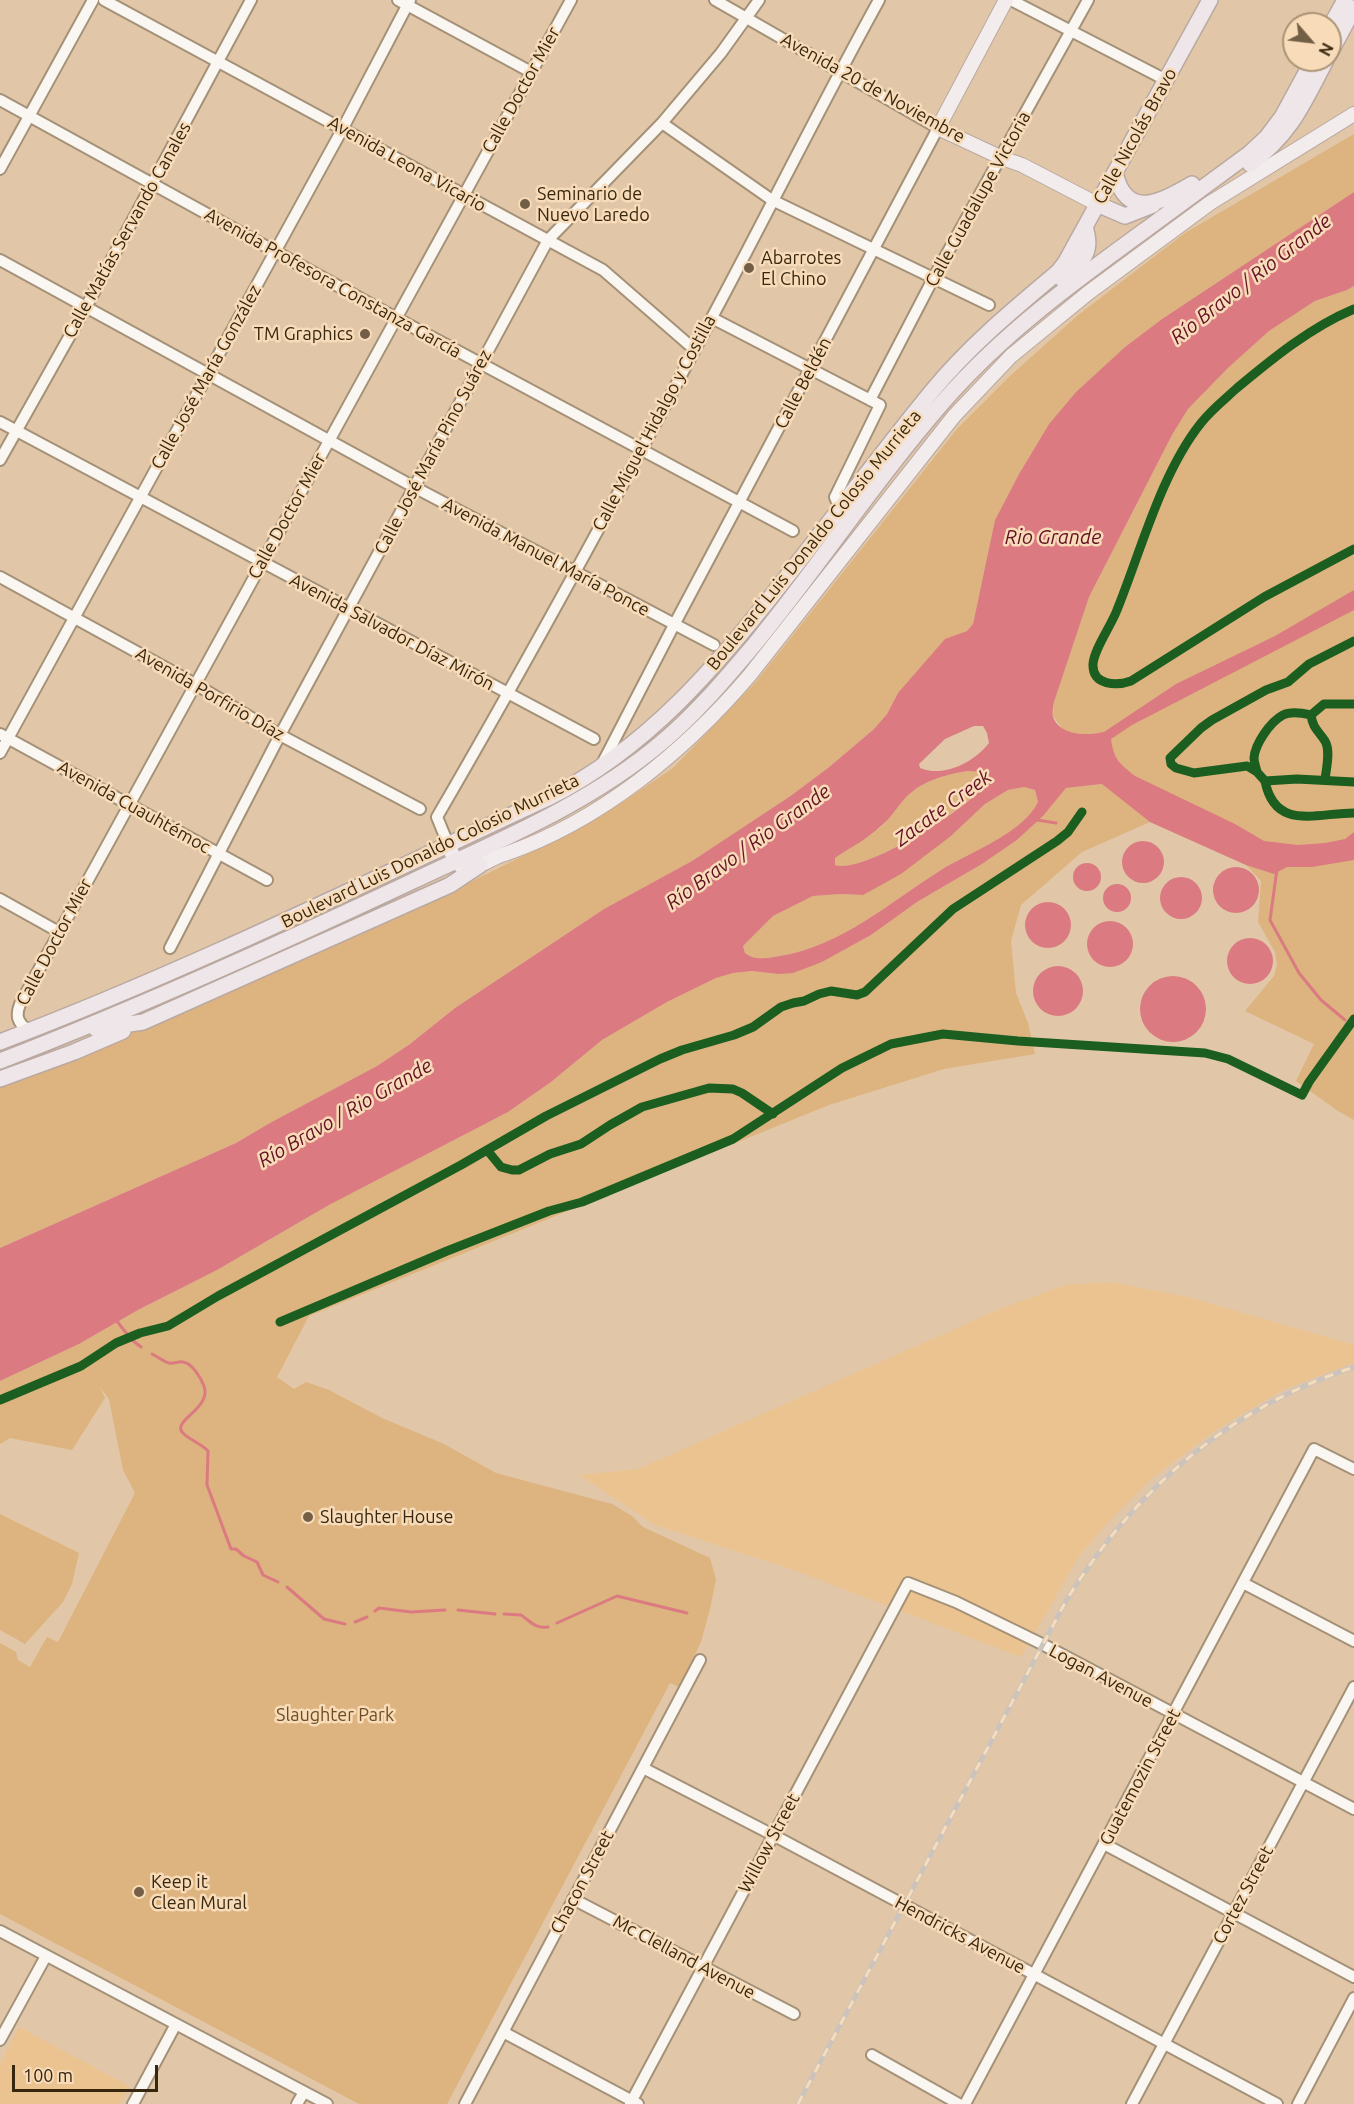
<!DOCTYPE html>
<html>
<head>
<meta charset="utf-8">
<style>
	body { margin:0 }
	#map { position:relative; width:1354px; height:2104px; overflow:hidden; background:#e1c7a8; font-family:Ubuntu,sans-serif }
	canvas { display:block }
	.north { position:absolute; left:1282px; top:12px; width:60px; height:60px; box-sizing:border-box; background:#f8dcb9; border:2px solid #ab9475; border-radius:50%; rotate:118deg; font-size:16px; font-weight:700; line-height:24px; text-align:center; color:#38270f }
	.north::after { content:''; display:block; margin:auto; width:21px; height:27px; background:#735f45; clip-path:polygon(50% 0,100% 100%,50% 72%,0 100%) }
	.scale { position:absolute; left:12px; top:2065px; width:146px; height:27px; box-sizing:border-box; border:3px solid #38270f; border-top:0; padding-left:8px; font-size:18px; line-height:21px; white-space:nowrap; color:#38270f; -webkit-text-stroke:4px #f8dcb9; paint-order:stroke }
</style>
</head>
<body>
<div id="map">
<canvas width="1354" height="2104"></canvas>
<div class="north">N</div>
<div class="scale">100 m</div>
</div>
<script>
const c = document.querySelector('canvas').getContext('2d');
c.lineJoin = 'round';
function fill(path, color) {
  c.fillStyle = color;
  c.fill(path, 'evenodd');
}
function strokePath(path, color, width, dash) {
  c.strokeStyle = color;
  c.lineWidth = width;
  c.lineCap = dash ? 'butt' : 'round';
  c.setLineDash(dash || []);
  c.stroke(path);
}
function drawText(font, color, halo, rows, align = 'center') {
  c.font = font + ' Ubuntu,sans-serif';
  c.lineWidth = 5;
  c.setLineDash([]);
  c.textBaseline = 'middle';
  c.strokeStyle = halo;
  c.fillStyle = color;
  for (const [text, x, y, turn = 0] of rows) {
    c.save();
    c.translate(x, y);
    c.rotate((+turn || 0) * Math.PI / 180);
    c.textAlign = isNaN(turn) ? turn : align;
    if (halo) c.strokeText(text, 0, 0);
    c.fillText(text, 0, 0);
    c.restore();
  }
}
const built = new Path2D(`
	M1111,1282L1188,1297L1354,1345V1363L1285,1389L1217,1429L1152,1478L1112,1518L1079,1556L1021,1657L796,1571L655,1525L579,1475L638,1469L1000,1309L1065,1285Z
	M19,2027L129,2086L120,2104H0V2064Z`);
const green = new Path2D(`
	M1354,134V192L1162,319L1125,347L1076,392L1049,424L1019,474L995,520L973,624L967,631L959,634L898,693L887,714L874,729L828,768L789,797L692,861L604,909L455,1008L410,1044L377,1066L268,1124L236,1143L0,1248V1085L29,1075L404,915L561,837L620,804L673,768L754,684L957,429L1010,376L1077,316L1185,233Z
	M1354,286V1120L1338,1111L1296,1081L1314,1044L1245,1011L1274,976L1277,965L1275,952L1258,922L1261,881L1246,865L1150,822L1082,852L1021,905L1011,941L1016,993L1028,1023L1035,1054L944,1069L829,1105L309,1316L277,1377L294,1389L306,1382L329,1390L382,1418L444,1444L496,1473L612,1504L632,1516L643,1527L710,1558L716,1579L710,1609L701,1642L679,1687L670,1683L447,2104H359L0,1914V1643L16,1652L18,1660L30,1667L47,1637L58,1642L135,1493L123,1470L109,1399L100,1387L105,1398L72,1450L10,1438L0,1444V1381L79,1344L138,1310L217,1270L329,1205L508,1112L551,1082L602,1040L667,1002L716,978L733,973L752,971L778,974L822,962L871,935L917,902L982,864L1017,840L1043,816L1066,788L1102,784L1053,716L1054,702L1089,597L1172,435L1188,409L1228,368L1269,331L1315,301L1347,290Z
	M968,771L980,772L986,777C986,779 985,784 984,785C968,809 861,875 834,865L835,858C851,847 867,839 881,827C890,819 895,810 902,802C919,781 944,775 968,771Z
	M1024,787L1035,790L1038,802C1023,833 970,852 941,870C890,902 842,946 780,956C768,958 756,961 745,953L743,946L773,916L813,896L841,894L863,895L951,836L985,804L1008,790Z
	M0,1514L79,1553L72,1584L63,1602L25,1644L0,1630Z`);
const water = new Path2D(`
	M1354,192V286L1347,290L1315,301L1269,331L1228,368L1188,409L1172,435L1089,597L1054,702C1053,707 1052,713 1053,717C1060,736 1088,736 1104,732L1176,684L1275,636L1354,590V610L1132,725L1111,739C1114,760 1119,763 1135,776L1235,824L1264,841L1298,845L1325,843L1345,839L1354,832V860L1312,867H1287L1274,874L1246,865L1150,822L1102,784L1066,788L1043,816L1017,840L982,864L917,902L871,935L822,962L793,973L778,974L752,971L733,973L716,978L667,1002L602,1040L551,1082L508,1112L329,1205L217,1270L138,1310L79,1344L0,1381V1248L236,1143L268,1124L377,1066L410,1044L455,1008L604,909L692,861L789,797L828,768L874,729L887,714L898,693L945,639L967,631L973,624L995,520L1019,474L1049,424L1076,392L1125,347L1162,319ZM974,726H983L987,733L989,743C974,762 944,778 920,768L919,764L945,739ZM968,771L980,772L986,776C986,779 985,783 984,785C969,809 861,875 835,865V858C851,847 866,840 881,826C890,819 895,810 902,802C919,781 944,775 968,771ZM1024,787L1035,790L1038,802C1023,833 970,852 941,870C890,902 842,946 780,956C768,958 755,961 745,953L743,946L773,916L813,896L841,894L863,895L901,874L951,836L985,804L1008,790Z
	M1122 862a21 21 0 1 1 42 0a21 21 0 1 1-42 0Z
	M1073 877a14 14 0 1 1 28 0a14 14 0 1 1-28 0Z
	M1213 890a23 23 0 1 1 46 0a23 23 0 1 1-46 0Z
	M1160 898a21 21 0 1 1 42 0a21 21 0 1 1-42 0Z
	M1103 898a14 14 0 1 1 28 0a14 14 0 1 1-28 0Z
	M1025 925a23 23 0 1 1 46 0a23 23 0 1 1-46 0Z
	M1087 944a23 23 0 1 1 46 0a23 23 0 1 1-46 0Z
	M1227 961a23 23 0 1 1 46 0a23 23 0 1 1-46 0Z
	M1033 991a25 25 0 1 1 50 0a25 25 0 1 1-50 0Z
	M1140 1009a33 33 0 1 1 66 0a33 33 0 1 1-66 0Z`);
const stream = new Path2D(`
	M1037,820L1056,823
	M1277,869L1270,920L1299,973L1321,1000L1345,1020
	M116,1320L127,1334
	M132,1340L141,1347
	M152,1354C158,1357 163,1361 169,1363C174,1364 178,1361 183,1362C192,1363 201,1378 204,1386C212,1408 173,1420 182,1432C186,1438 202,1444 208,1451L207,1485L231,1549H236L244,1556L257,1562L263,1575L278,1582
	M287,1587L324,1619L345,1624
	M458,1610L495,1614
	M375,1611L379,1608L411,1612L445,1610
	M504,1614L521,1615C530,1621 535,1629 548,1627
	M355,1622L367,1617
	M557,1623L617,1596L687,1613`);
const minor = new Path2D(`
	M104,0L603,270L695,350
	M398,0L531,72
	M1011,0L1166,80
	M0,100L396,318L793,531
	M662,123L772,200L989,305
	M0,169L93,0
	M0,260L414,487L714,645
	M712,318L880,405L835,497L840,509
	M870,400L934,277L1088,0
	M0,422L594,739
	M0,460L86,307L251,0
	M0,577L195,684L280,735L420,809
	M0,734L267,880
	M0,753L343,128L410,0
	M602,764L674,625L938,128L715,0
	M448,844L437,817C526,664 611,508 694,351C757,235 815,116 879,0
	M0,899L59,932
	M170,948L280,735L548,240L662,123L721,53L759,0
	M28,1031C18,1022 15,1017 20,1004L571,0
	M1243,1583L1354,1641
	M643,1768L773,1835L1277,2104
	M1104,1844L1354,1977
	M573,1899L794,2014
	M0,1931L327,2104
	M503,2032L638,2104
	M0,2040L46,1956
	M872,2055L959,2104
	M133,2104L176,2024
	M297,2104L304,2092
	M465,2104L700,1660
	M630,2104L908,1583L956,1602L1042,1644L1354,1809
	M965,2104L1314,1449L1354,1469
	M1132,2104L1354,1687
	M1298,2104L1354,1998`);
const major = new Path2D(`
	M1006,0L938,128L1002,158L1022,165L1097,204
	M448,844L455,861L462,867C468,867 474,867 480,865C488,862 496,856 505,854C600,821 684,752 749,676L954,416L1011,356L1088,293L1210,203L1354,114`);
const highway = new Path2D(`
	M1330,27L1345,0
	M1330,53L1354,8
	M1250,164C1291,134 1303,104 1326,60
	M1115,173C1127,221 1162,202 1192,184
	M1097,204L1125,216L1153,205
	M1062,279C1081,262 1094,254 1085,227
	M96,1029L143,1022L450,885L480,865
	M0,1042C187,971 367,882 548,798C647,749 718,665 785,579C835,516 882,452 933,390C970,345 1014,309 1058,272L1065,263L1210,0
	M0,1061C140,1007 277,945 413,881C498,841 589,804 661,743C696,714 725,679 754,645C819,566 876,479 943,402C1003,333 1075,281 1148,228C1182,203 1216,178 1250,153L1267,137L1282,117L1313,60
	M0,1079L74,1052L123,1031`);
const rail = new Path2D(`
	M798,2104L1066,1601C1134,1490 1229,1408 1354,1367`);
const cycleway = new Path2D(`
	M1354,309C1311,327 1273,358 1237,388C1225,399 1211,410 1201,423C1161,473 1141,551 1117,610C1111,626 1094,649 1093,664C1092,686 1117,686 1131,681L1264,597L1354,549
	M1257,772C1256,767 1254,763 1254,758C1255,744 1270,722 1283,715C1291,711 1302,713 1311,715
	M1325,780C1326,769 1331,751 1325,741C1318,730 1313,729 1311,715L1324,704H1354
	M1265,781L1257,772L1247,766L1194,773L1176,768L1171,764L1170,758L1201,728L1212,720L1266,690L1288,682L1309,664L1354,641
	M1354,782L1297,779L1265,781C1275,831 1316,813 1354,813
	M487,1150L501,1167L512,1170H519L550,1154L581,1144L610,1125L642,1107L709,1088L733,1089L742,1093L773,1114
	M280,1322L447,1251L549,1211L582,1202L733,1139L842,1068L891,1044L943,1034L1018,1041L1205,1053L1228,1059L1302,1095L1309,1082L1354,1019
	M0,1400L81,1366L116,1343L140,1333L168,1326L218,1296L461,1165L546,1116L660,1059L682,1050L734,1035L753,1027L781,1007L793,1003L804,1001L819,994L831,991L857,995L865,992L953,909L1057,841L1068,832L1082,812`);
const markers = [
	[525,204,6,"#735f45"],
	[749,268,6,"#735f45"],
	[365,334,6,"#735f45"],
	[308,1517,6,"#735f45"],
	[139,1892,6,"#735f45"]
];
const streetNames = [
	["Avenida 20 de Noviembre",873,88,29],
	["Calle Doctor Mier",521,90,-61],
	["Calle Nicolás Bravo",1135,136,-61],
	["Avenida Leona Vicario",407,164,29],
	["Calle Guadalupe Victoria",978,199,-61],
	["Calle Matías Servando Canales",127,230,-61],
	["Avenida Profesora Constanza García",333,283,29],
	["Calle José María González",206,377,-61],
	["Calle Beldén",803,383,-62],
	["Calle Miguel Hidalgo y Costilla",654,423,-62],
	["Calle José María Pino Suárez",433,452,-62],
	["Calle Doctor Mier",287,516,-61],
	["Boulevard Luis Donaldo Colosio Murrieta",814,540,-51],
	["Avenida Manuel María Ponce",546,557,28],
	["Avenida Salvador Díaz Mirón",392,632,28],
	["Avenida Porfirio Díaz",210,694,30],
	["Avenida Cuauhtémoc",134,807,29],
	["Boulevard Luis Donaldo Colosio Murrieta",430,851,-26],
	["Calle Doctor Mier",54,942,-62],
	["Logan Avenue",1101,1676,28],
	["Guatemozin Street",1140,1777,-62],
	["Willow Street",769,1843,-62],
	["Chacon Street",582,1882,-62],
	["Cortez Street",1243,1895,-62],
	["Hendricks Avenue",960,1935,28],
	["Mc Clelland Avenue",684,1957,28]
];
const poiNames = [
	["Seminario de",537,194],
	["Nuevo Laredo",537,215],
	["Abarrotes",761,258],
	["El Chino",761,279],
	["TM Graphics",353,334,"right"],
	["Slaughter House",320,1517],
	["Keep it",151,1882],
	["Clean Mural",151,1903]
];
const parkNames = [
	["Slaughter Park",335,1715]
];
const waterNames = [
	["Río Bravo / Rio Grande",1251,279,-38],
	["Rio Grande",1053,537],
	["Zacate Creek",943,808,-36],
	["Río Bravo / Rio Grande",748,847,-36],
	["Río Bravo / Rio Grande",345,1113,-30]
];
fill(built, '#ebc391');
fill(green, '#ddb37f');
fill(water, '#db7b81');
strokePath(stream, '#db7b81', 3);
strokePath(minor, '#a49178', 14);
strokePath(major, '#baa9a1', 16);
strokePath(highway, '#baa9a1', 18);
strokePath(minor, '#faf7f2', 10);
strokePath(major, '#f3ecec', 14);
strokePath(highway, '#efe6e9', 15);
strokePath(rail, '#ccc4bc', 5);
strokePath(rail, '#f8dcb9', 3, [9]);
strokePath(cycleway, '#1b5e20', 9);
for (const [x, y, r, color] of markers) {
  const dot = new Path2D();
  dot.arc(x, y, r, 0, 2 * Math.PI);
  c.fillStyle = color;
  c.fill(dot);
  strokePath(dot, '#f8dcb9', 2);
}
drawText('18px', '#38270f', '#f8dcb9', streetNames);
drawText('18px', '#38270f', '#f8dcb9', poiNames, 'left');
drawText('18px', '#6e4d20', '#f8dcb9', parkNames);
drawText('italic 20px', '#621125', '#f8dcb9', waterNames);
</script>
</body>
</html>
